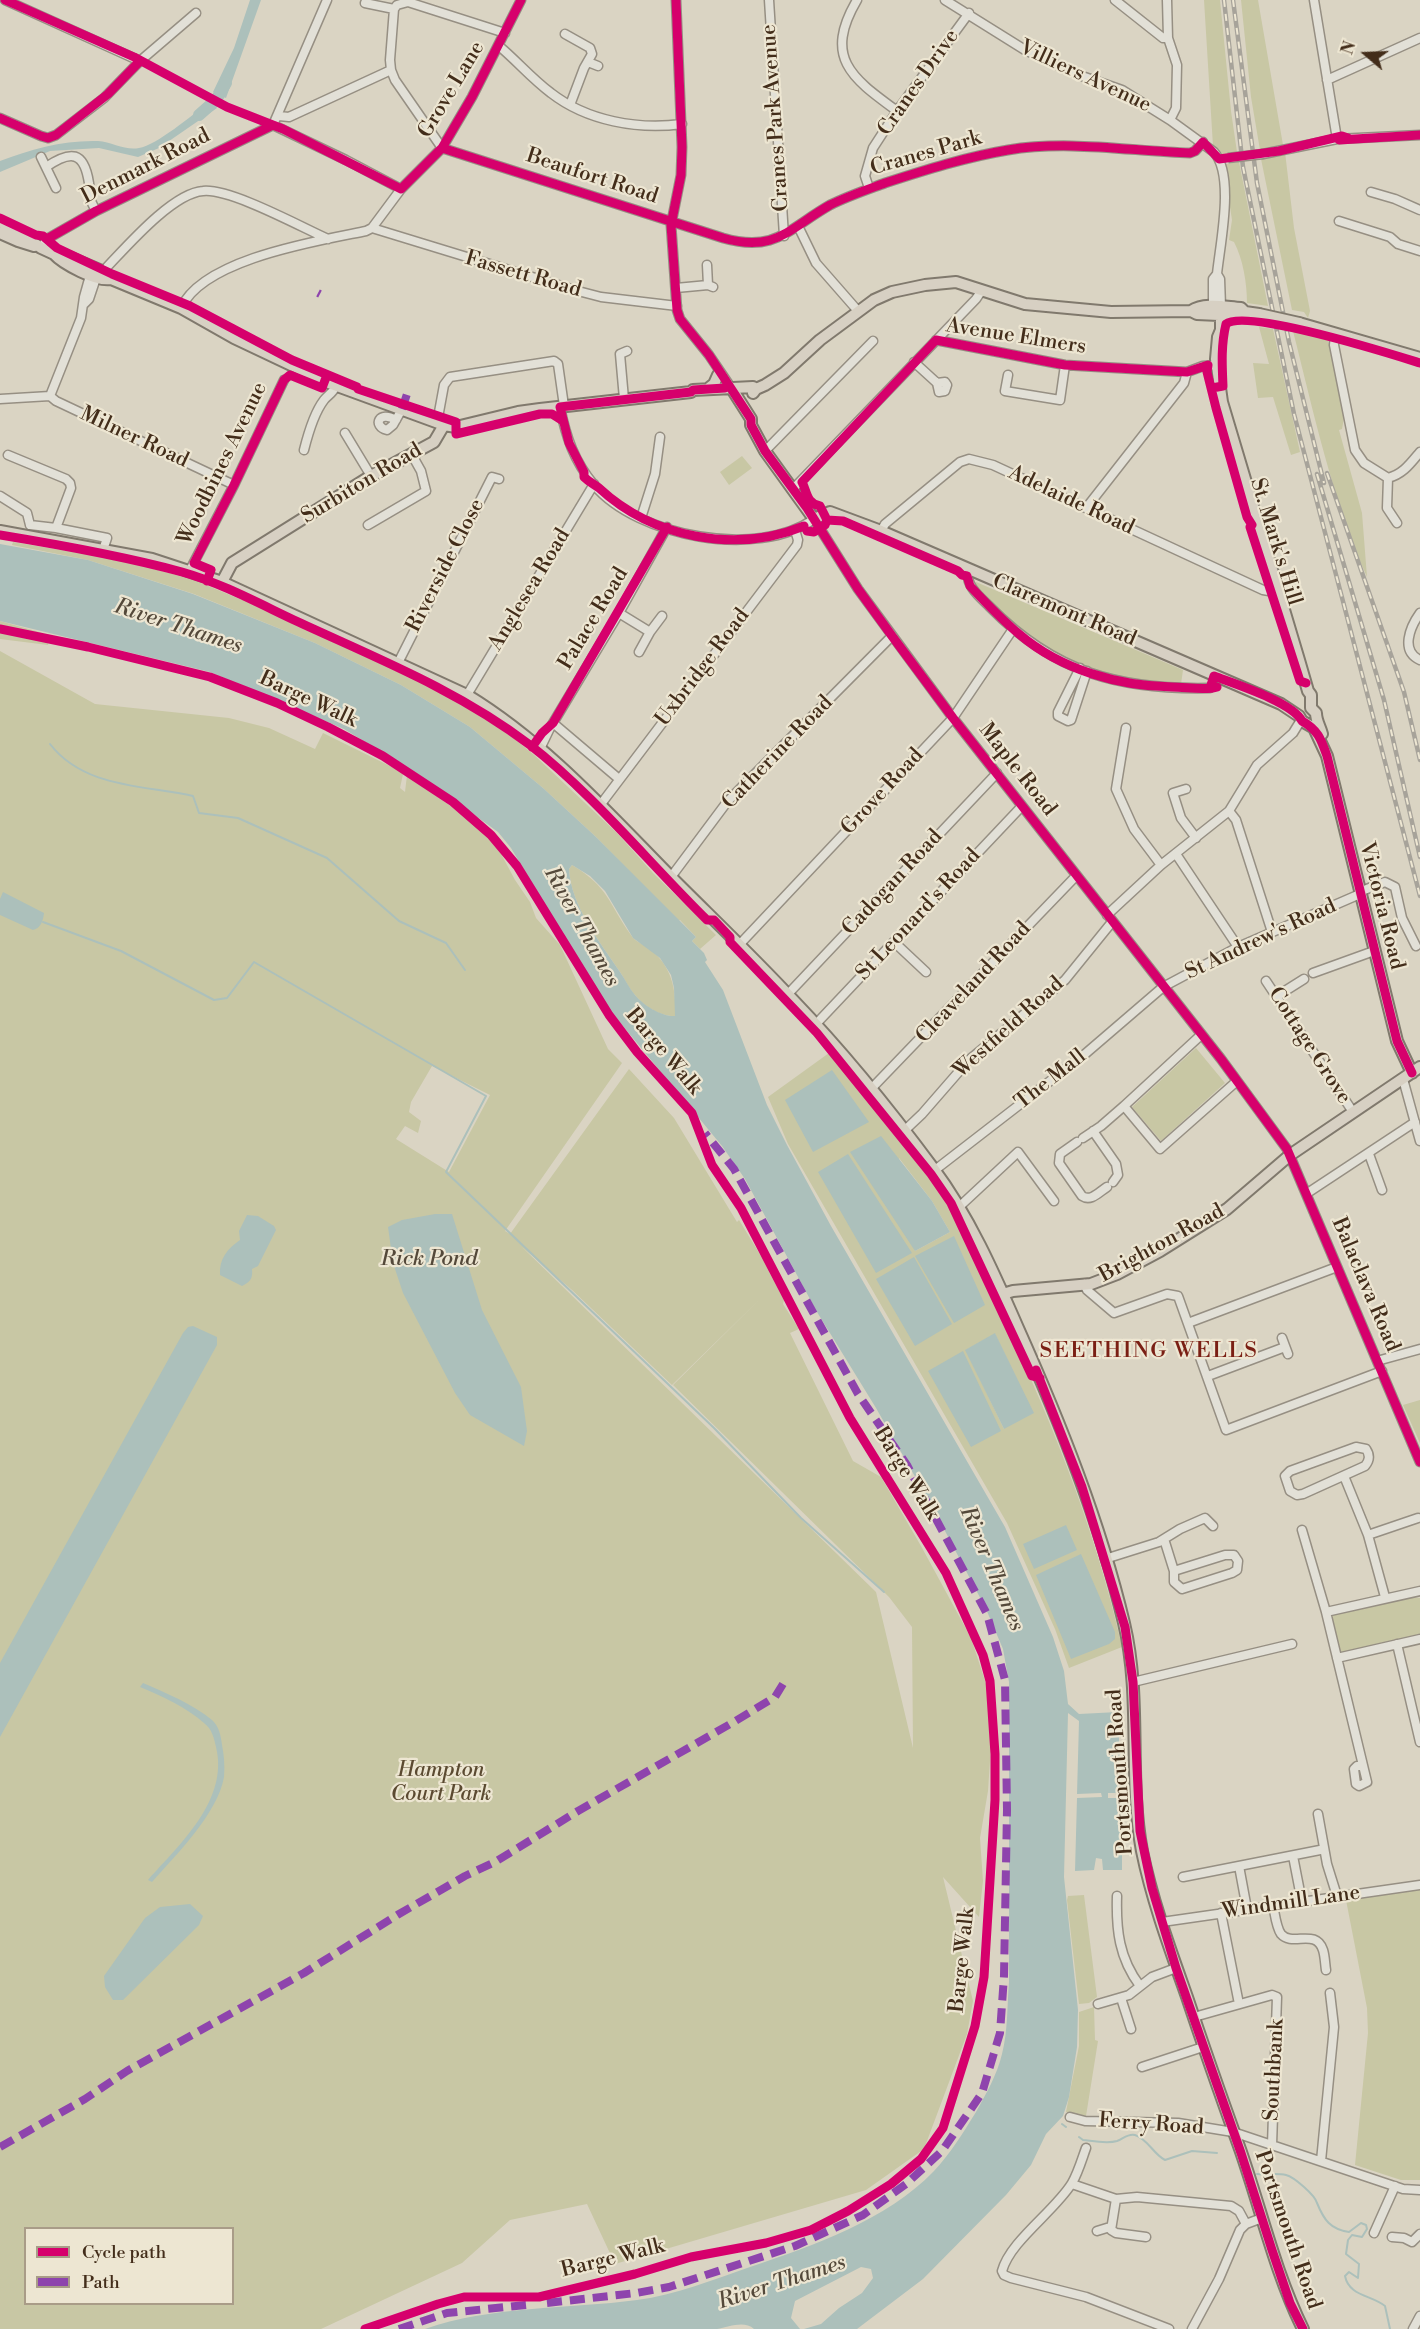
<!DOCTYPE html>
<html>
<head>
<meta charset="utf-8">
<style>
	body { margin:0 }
	#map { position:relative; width:1420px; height:2329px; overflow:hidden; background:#dad4c3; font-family:"Libre Bodoni",serif }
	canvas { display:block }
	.legend { position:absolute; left:24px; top:2227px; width:210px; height:78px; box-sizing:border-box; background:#ede6d2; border:2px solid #a99c88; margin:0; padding:8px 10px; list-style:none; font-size:18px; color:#432d1a }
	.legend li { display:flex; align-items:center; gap:12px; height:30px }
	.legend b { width:30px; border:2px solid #a99c88 }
	.north { position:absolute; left:1336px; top:24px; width:60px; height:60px; -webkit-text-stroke:4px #ede6d2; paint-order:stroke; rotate:289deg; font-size:16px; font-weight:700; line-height:24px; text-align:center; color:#432d1a }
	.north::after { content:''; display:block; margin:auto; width:21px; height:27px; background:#432d1a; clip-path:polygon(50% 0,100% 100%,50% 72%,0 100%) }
</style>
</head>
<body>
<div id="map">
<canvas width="1420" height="2329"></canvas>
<ul class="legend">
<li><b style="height:8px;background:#d6006c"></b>Cycle path</li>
<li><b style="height:8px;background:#8e44ad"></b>Path</li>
</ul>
<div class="north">N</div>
</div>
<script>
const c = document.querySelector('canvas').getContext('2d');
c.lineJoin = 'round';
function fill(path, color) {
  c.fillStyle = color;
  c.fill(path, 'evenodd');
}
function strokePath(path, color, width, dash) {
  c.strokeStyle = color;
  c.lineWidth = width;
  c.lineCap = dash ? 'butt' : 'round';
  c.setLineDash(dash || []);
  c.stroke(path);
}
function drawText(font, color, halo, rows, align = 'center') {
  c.font = font + ' "Libre Bodoni",serif';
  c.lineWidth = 4.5;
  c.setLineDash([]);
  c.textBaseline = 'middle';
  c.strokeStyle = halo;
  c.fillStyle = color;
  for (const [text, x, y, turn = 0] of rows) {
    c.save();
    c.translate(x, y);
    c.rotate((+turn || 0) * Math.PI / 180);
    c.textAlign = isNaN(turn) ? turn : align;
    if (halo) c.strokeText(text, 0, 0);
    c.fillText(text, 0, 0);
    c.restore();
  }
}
const green = new Path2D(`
	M1204,0H1220L1231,111L1237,152L1222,155L1213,146Z
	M1241,0H1258L1283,145L1260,150L1251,97Z
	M1285,152L1294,228L1310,311L1308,318L1304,312L1292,310L1261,159Z
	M1239,162L1268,306L1247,303C1247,283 1243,259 1234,242L1229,240L1232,220L1225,174L1226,164Z
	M1259,327L1273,329L1300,452L1291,455L1273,397L1258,398L1253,363L1269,364Z
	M1293,331L1328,340L1344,418L1342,429L1339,430L1362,513L1367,577C1332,498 1314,414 1293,331Z
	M742,456L752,468L729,485L720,472Z
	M13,542L139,563L140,565L194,580L242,600L243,598L440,690L475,709L496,724L533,754L617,833L653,873L716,935L700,949L692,941L696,937L680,920L678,921L595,836L543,788L470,727L401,685L315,643L194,594L88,560L12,545Z
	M976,582L1183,670L1181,684L1127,680L1100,673L1037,645L1002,616L974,584Z
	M0,621L50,635L48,645L0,639Z
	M0,651L95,704L229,718L269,728L315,749L323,733L400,771L403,774L400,788L405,792L407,775L491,835L515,880L530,902L536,918L560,945L608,1049L622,1063L505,1231L510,1234L629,1069L674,1118L737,1222L739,1220L761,1256L768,1262L769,1272L784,1300L783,1304L799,1329L790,1333L853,1461L881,1477L921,1546L971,1638L987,1687L992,1730L988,1791L980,1838L983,1881L979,1917L943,1877L973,2001L967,2034L924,2149L866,2190L615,2264L587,2204L510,2220L462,2263L321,2329H0ZM432,1066L490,1095L449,1172L396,1139L405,1126L418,1133L421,1121L409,1112L411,1102ZM522,1247L572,1290L672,1385L763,1296L673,1385L889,1597L912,1627L913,1748L876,1592ZM26,2228H232V2304H26Z
	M572,865C609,887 608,903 631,935C635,942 644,944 650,949C671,965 677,990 675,1016C662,1017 643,1006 635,995C629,989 625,979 620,972C600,942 571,906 569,869Z
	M1196,1048L1225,1083L1161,1141L1132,1107Z
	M829,1053C869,1102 921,1157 952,1211C967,1239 980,1269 993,1297C1047,1409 1095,1526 1122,1647L1069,1668L1055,1629L1007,1523L788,1144L768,1097ZM899,1158L932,1201L950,1232L915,1251ZM995,1334L1010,1366L1004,1429L966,1350Z
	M1420,1400V1443L1403,1405Z
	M1409,1597L1420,1598V1634L1403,1638V1641L1385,1644L1384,1642L1340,1654L1329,1616Z
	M1420,1889V2180H1401L1355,2165L1368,2033L1367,2008L1346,1900Z
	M1084,1895L1097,1997L1089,2003L1079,2004L1067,1900L1068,1896Z
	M1094,2007L1095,2040L1098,2041L1086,2116L1066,2112L1079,2046V2012Z`);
const water = new Path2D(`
	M250,0H261L226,98L213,92L234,48Z
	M208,103L217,108L159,148L138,157L99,148L50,151L0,172V161C31,149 64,140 98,141C112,142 126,151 139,148C157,145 192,115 208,103Z
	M0,544L88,560L193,594L315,643L401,685L470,727L543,788L595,836L696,937L692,941L704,953L707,960L705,962L723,990L767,1105L787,1145L831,1226L1005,1527L1053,1637L1064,1671L1068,1704L1079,1714L1118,1712L1121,1793H1108V1798H1122V1870H1103L1102,1859L1096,1858L1094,1870L1075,1871L1077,1798L1102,1797L1101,1793L1077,1794L1079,1721L1068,1713L1064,1877L1078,2010L1077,2047L1069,2097L1063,2116L1046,2134L1031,2165L1006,2195L923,2279L857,2329H804L821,2324L839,2308L862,2293L873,2278L871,2269L861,2267L795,2301L791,2318L800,2329H754C744,2320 729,2327 717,2329H425C489,2306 569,2309 637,2300C676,2295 712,2280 750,2267C813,2246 887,2220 934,2171C950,2154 963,2133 976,2112C986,2094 997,2075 1002,2054C1008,2031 1007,2006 1009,1982V1682L1003,1649L986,1609L934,1510L876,1408L817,1312L745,1179L722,1146L604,1003L511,848L498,832L418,774L344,729L210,672L0,621ZM572,865L590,876L605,891L633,938L660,958L671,975L674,988L675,1016C662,1017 643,1005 635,995C629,988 625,979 620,972C600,942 571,906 569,869Z
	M3,892L44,913C43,921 41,928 33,930L0,915V899Z
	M832,1070L869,1122L813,1152L785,1100Z
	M881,1136L932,1201L950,1232L915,1251L850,1152Z
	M848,1154L912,1253L876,1273L818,1172Z
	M435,1214H452L482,1310L521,1387L527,1431L524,1446L470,1415L455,1393L403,1293L393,1263L388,1227L402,1220Z
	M247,1215L258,1216L274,1226L276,1230L258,1266L252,1269C253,1279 250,1282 242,1286L220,1275C219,1259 227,1249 240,1240L239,1231Z
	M954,1236L985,1305L954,1323L915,1256Z
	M914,1257L952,1324L915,1346L876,1279Z
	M193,1326L217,1337V1345L0,1737V1663L183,1333L188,1327Z
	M995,1333L1034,1413L1004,1429L965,1350Z
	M963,1351L1001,1431L971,1447L928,1371Z
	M1066,1525L1077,1550L1034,1569L1023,1544Z
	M1081,1554L1115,1632V1639L1109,1644L1071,1659L1036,1575Z
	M143,1683C166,1693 193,1704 212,1720C219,1726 221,1736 222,1745C224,1755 225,1766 224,1777C218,1813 176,1855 152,1882L148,1880C180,1844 229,1800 216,1747C214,1738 212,1729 204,1723C186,1707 162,1696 140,1687Z
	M190,1904L203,1916L199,1925L123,2000H113L105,1987L104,1976L145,1918L160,1907Z`);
const stream = new Path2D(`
	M50,744C84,788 143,785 193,796L199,813L238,818L327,858L399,921L446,943L465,970
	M43,922L121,951L214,1000L227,998L254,962L486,1096L446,1172L714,1428L801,1518L884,1592
	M1062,2124L1066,2127
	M1079,2137L1083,2140C1093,2141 1107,2144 1117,2141C1123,2139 1128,2133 1135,2135C1148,2139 1153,2154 1165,2160L1192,2151L1217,2153
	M1257,2174C1266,2175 1277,2173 1286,2175C1294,2177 1315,2195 1317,2203C1324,2220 1330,2229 1349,2232L1361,2223L1366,2225L1367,2229L1362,2237L1352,2235L1348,2240L1346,2254L1359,2264L1358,2278L1349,2272L1345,2276C1349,2296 1371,2295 1385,2306L1390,2329`);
const river = new Path2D(`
	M199,115L216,100L226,83`);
const minor = new Path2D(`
	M5,0L140,61
	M676,0L682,147L681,175L671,225L677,310L680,319L709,355L732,389
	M769,0L784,236
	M857,0C823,58 852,78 897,111
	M945,0L1025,50L1079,75L1122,90L1170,120L1214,152C1235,176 1220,244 1217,274L1213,279V306
	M1115,0L1163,38H1168
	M1167,0L1168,38L1177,65L1176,108L1170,120
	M1314,0L1337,139
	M365,3L394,9
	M565,34L590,48L592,54L584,68L570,105
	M499,46C517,61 532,79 551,93C587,121 638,130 682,124
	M588,62L598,66
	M1327,80L1420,38
	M279,116L289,117L391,70
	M0,118L41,136L48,138L56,135L104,98L140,61L196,13
	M273,125L346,160L401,189
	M273,125L327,0
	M442,148L723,238C775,253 788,229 830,205C848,196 866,190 885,183C925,170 966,157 1008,150C1068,140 1130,151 1190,153L1195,151L1203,142
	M442,148L395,80L391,70L390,60L394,9L397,5L408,2L505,33
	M1263,154L1337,139L1420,135
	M41,157L56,188
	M46,167C71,150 84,151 89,183C90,188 89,193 90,198C91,202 94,207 96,211
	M869,188L865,176L873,148L897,111L969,13
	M1371,192L1395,199L1420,210
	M1339,221L1390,237L1398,244L1420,251
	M798,226L816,263L858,311
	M372,228L578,291L601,297L677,306
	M41,248L47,239L96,211L273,125
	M707,265L708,285
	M1217,274L1220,279L1221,306
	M102,276L107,267C128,245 173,193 203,191C230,188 301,227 328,239
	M676,288L708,285L713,287
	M84,304L89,299L98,272
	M181,308C203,259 317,241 366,231L372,228L401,189L442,148L472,97L521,0
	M1335,334L1334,345L1355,450L1364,463L1388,478C1403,474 1410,464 1420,452
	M936,340L1065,365L1187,372L1203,366L1217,365
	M914,362L937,383L939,392L945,391L947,385L945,382L937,383
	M1008,375L1005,391L1060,400L1065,365
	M50,396L81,318L84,297L91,272
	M0,399L50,396L56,401L234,485
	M624,399L620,354L627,351
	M560,407C566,437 574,461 594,485C638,537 758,559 814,519L858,589L953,718L1221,1059L1287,1149L1420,1462
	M396,420C379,410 372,426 387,430L393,425L402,409
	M437,423L444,385L450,377L554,361L558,364L564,406
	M345,433L371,476
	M304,450C308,434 314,413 324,400C328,395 333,393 336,386
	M765,451L873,341
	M8,455L66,479L70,483L71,488L56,528
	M1388,478L1387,508L1397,523
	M793,489L976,299L982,290
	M0,496L27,513L30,525
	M1087,507L1184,383L1187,372
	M641,518L655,474L660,437
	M30,525L56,528L107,538L103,550
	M368,525L426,491L421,471L412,455
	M881,531L885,524L960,462L969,459L993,465L1263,590L1269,591L1277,587
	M190,570L234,485L284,380
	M968,570C965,586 980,597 990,607C1055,673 1120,690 1210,688
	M619,613L650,632L639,652
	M1420,613C1410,627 1400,651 1420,660
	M650,632L662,616
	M398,663L492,477L499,479
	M1080,668L1058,712V716L1068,721L1071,720L1087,671
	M467,695L594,484
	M553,723L619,779
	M1126,728L1116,789L1134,829L1161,865
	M540,749L550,728L619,613L667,527
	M1186,789L1173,793L1181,818L1196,838
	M601,804L797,545L798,540L795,530
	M1229,811L1236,820L1272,932
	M1176,854L1238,947
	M671,877L727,802L892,636
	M1359,892L1385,882L1395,887L1402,918L1416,946
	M1107,915L1161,865L1229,811L1257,765L1293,733L1301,720
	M894,942L926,972
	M739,945L953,718L1013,629
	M1313,973L1374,951
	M1266,981L1353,1112
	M788,994L997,773
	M1277,996L1304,979
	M816,1024L1022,806
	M1201,1035L1124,1106L1160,1149L1237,1081
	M1403,1079L1420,1141
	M871,1089L1076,876
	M904,1131L922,1114L969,1060L1065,980L1112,922
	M1093,1131L1116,1164L1118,1175L1113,1182
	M1083,1138L1101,1126L1124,1106
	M1077,1142L1060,1154L1059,1163L1082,1196C1091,1202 1099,1192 1107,1187
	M1369,1154L1382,1190
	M935,1170L1085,1054L1163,987L1238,947L1360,894
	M1306,1194L1415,1122
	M959,1207L1018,1152L1054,1201
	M1084,1284L1087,1290L1114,1313L1167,1294L1178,1296L1226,1430L1382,1371
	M1188,1323L1337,1267
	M1282,1338L1288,1354
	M1377,1361L1420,1349
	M1208,1376L1285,1347
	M1356,1447L1366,1449C1370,1455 1370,1460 1365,1466L1303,1494L1297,1495L1290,1491L1285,1476L1290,1471Z
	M1344,1476L1368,1535L1385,1597
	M1302,1530L1326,1612
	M1368,1535L1418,1518
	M1164,1539L1174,1571V1582L1182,1589L1232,1573L1237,1570L1238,1561L1234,1555H1225L1174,1571
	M1105,1559L1159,1542L1180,1529L1205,1518L1213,1526
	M1397,1644L1420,1742
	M1337,1658L1420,1639
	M1133,1682L1292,1644
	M1363,1766H1357L1354,1769L1356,1784L1359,1786L1367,1782L1326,1612L1420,1591
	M1318,1814L1327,1864L1337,1896
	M1293,1856L1300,1892
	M1239,1866L1247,1909
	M1183,1877L1320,1850
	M1117,1896C1116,1930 1119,1958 1140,1986
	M1273,1905C1275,1914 1276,1927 1281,1934C1292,1947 1316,1928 1323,1950C1325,1956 1325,1964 1326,1970
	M1221,1913L1239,2004
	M1162,1922L1420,1885
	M1121,1998L1131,2029
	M1098,2004L1129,1995L1152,1977L1176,1968
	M1194,2017L1272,1995L1277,1997L1272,2145
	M1142,2067L1203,2047
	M1070,2117L1085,2121L1178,2123L1233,2132L1403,2189L1420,2190
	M1086,2148C1082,2159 1078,2173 1072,2183C1055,2211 1010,2241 1002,2271L1004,2275L1011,2278L1086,2297L1169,2329
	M1321,2161L1334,2027L1330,1993
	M1072,2184L1116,2199L1137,2197L1231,2206L1239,2211L1246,2224
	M1116,2199L1111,2230L1116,2233L1146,2237
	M1097,2231L1110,2227
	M1374,2233L1395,2186
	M1392,2237L1404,2238L1412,2242L1420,2234
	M1192,2329L1219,2279L1240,2230L1246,2224L1262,2218
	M1413,2329L1420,2316`);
const major = new Path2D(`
	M0,222L20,233L41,248L54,254L64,255L104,272
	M0,233L18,241L34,246
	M54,254C63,264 97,282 111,279L181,308L234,338L329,383L444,425L456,427L518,412L540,409L691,392L693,390L753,387L756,389
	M1221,306V330L1218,337L1216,359L1222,402L1299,660L1308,691L1311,695V708
	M1191,311L1197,314L1241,316L1245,312
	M1299,323L1420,358
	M709,388L714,384L718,375
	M732,389L751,419V425L765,451L814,519L830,512L881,531L1281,704L1299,716L1302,721L1314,728L1327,756L1397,1041L1412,1073
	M753,393L756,389L765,385L784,373L820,340L874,300L892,292L925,285L956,282L1025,304L1111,312L1191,311C1205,302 1225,307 1241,308L1245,312L1259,314
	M0,531L152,559L222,582L467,695C546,743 608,813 672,878C713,919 754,958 793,1000C843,1052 890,1110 933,1168C969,1216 994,1273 1018,1328C1060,1422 1100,1522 1124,1623C1142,1698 1128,1776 1142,1851C1152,1900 1170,1949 1187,1997C1204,2048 1222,2099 1240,2149C1261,2209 1275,2272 1303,2329
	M222,582L232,563L371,476L434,442L444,425
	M1311,708L1316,713C1316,721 1320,726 1322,734
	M1003,1294L1013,1291L1091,1284L1117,1274L1160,1251L1227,1209L1290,1155L1420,1067`);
const rail = new Path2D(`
	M1224,0L1243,167L1294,414L1420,896
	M1233,0L1257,183L1289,342L1324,483
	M1327,473L1404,692L1420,760
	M1317,474L1384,700L1420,857`);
const minorBridge = new Path2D(`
	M1228,158L1263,154`);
const majorBridge = new Path2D(`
	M1259,314L1299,323`);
const quiet = new Path2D(`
	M318,293L320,294
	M402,409L408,391V387
	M0,2147L85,2099L127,2071L304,1973L399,1914L465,1876L495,1862L578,1811L732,1723L775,1697L783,1684
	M547,2303L636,2293L669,2287L795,2246L863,2215L906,2184L942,2151L982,2093L1000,2033L1004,1976L1007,1810L1005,1680L987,1614L907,1465L858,1394L734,1169L705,1133
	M399,2329L447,2313L526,2305`);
const cycleway = new Path2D(`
	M5,0L134,57L227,107L283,129L401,189L442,148L472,97L521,0
	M676,0L682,147L681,175L671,225L677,310L680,319L709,355L751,419V425L765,451L807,508L858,589L892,636L953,718L1221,1059L1287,1149L1420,1462
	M0,118L41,136L48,138L56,135L108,94L140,61
	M1339,140L1420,135
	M442,148L723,238C775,253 788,229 830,205C848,196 866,190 885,183C925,170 966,157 1008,150C1068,140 1130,151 1190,153L1195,151L1203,142L1219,159L1279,151L1342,136L1348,138
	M0,218L36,235L43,236L57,248L112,274L190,306L292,360L357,387L358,389L456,422V434L540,414H552L563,421
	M47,239L96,211L273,125
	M725,388L693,390L691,392L560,407L569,443L584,472V477C589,482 594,484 599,488C653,538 736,554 804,526
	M1212,388L1223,386C1222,364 1221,345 1226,324C1246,308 1391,354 1420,363
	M827,520L843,521L958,571L962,575L967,576L970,586C986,603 1002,620 1019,634C1061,670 1119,686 1172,687C1186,687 1206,691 1217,687
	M807,531L814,532L825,525L827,520L820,506C806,503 807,491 802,482L936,340L1065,365L1187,372L1208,365L1207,372L1216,408L1247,517L1252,525L1250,527L1300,681L1306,683
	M0,535C61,545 123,556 182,572C221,583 258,603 294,620C376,658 458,690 530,745C593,794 650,864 707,920H714L730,937V942L817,1033L931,1174L951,1203L1032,1376L1040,1378
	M207,581L211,570L194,563L234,485L284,380L290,375L322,388L327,375
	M0,629L88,647L210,677L277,703L328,727L383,756L453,802L491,835L517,866L609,1015L637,1052L692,1113L712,1165L741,1208L850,1418L946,1573L983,1655L990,1681L995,1754V1800L984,1977L975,2026L943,2128L921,2159L891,2184L848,2211L811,2230L766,2243L691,2257L635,2274L539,2297H464L438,2304L365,2329
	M1210,688L1214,676C1235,684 1292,702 1302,721C1318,730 1321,739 1327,756L1397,1041L1412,1073
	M532,747L542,733L553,723L667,527
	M1036,1370L1082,1487L1125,1627L1133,1682L1140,1831L1152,1888L1176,1968L1241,2153L1272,2250L1290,2303L1303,2329`);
const streetNames = [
	["Villiers Avenue",1085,77,25],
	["Cranes Drive",919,83,-55],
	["Grove Lane",452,90,-59],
	["Cranes Park Avenue",776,118,-94],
	["Cranes Park",926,154,-16],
	["Denmark Road",146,167,-27],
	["Beaufort Road",592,177,18],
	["Fassett Road",523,275,16],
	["Avenue Elmers",1016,337,9],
	["Milner Road",134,438,25],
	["Woodbines Avenue",223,464,-64],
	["Surbiton Road",362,484,-31],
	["Adelaide Road",1071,501,25],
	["St. Mark's Hill",1275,542,73],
	["Riverside Close",446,566,-63],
	["Anglesea Road",530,590,-59],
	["Claremont Road",1064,611,23],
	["Palace Road",594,619,-59],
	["Uxbridge Road",703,668,-53],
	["Barge Walk",308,700,25],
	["Catherine Road",778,753,-46],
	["Maple Road",1017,770,52],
	["Grove Road",883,792,-47],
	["Cadogan Road",893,883,-47],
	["Victoria Road",1381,906,76],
	["St Leonard's Road",919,915,-47],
	["St Andrew's Road",1261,940,-25],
	["Cleaveland Road",974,983,-47],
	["Westfield Road",1009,1028,-42],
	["Cottage Grove",1309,1046,57],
	["Barge Walk",663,1052,50],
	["The Mall",1051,1080,-38],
	["Brighton Road",1162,1244,-29],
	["Balaclava Road",1365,1285,67],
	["Barge Walk",906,1474,58],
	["Portsmouth Road",1121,1772,-94],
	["Windmill Lane",1291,1903,-8],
	["Barge Walk",963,1960,-84],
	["Southbank",1275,2070,-87],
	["Ferry Road",1151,2125,4],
	["Portsmouth Road",1287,2230,71],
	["Barge Walk",613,2259,-14]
];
const parkNames = [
	["Hampton",441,1771],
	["Court Park",441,1795]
];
const waterNames = [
	["River Thames",178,627,18],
	["River Thames",581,927,61],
	["Rick Pond",429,1260],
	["River Thames",991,1569,67],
	["River Thames",782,2283,-18]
];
const neighbourhoodNames = [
	["SEETHING WELLS",1149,1352]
];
fill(green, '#c8c7a4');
fill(water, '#acc0bb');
strokePath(stream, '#acc0bb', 2);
strokePath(river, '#acc0bb', 12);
strokePath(minor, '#968f83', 11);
strokePath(major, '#80796d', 14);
strokePath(minor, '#e2e0d7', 8);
strokePath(major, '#d7d0c3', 10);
strokePath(rail, '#a7a39a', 4.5);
strokePath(rail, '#ede6d2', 2, [7]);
strokePath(minorBridge, '#968f83', 11, []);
strokePath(majorBridge, '#80796d', 14, []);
strokePath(minorBridge, '#e2e0d7', 8);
strokePath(majorBridge, '#d7d0c3', 10);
strokePath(quiet, '#8e44ad', 8, [15, 8]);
strokePath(cycleway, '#d6006c', 9);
drawText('21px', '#432d1a', '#ede6d2', streetNames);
drawText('italic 21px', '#5b4a31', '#ede6d2', parkNames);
drawText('italic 22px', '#54493a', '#ede6d2', waterNames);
c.letterSpacing = '1.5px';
drawText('22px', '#7a1f14', '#ede6d2', neighbourhoodNames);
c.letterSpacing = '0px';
</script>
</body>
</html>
